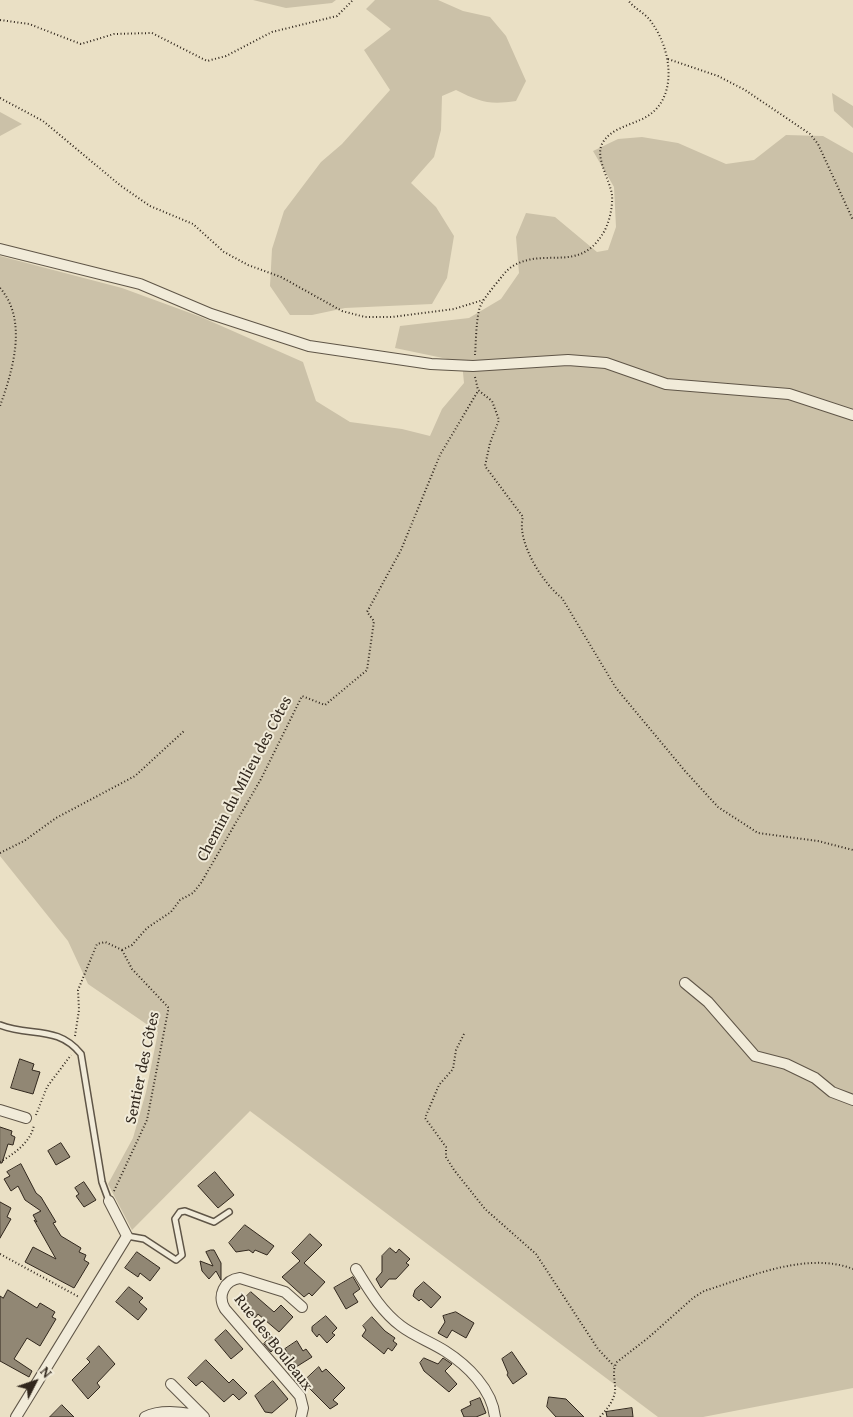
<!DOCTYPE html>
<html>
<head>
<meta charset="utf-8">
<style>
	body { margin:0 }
	#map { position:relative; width:853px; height:1417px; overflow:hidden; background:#eae0c5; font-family:"Gentium Book Plus",serif }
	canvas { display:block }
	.north { position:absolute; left:10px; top:1357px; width:50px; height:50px; -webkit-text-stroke:4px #f1ebd9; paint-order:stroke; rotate:49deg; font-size:14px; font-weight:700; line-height:20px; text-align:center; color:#31271d }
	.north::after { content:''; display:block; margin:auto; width:18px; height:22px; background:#31271d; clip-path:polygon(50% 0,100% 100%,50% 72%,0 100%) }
</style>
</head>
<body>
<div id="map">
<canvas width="853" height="1417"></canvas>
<div class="north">N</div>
</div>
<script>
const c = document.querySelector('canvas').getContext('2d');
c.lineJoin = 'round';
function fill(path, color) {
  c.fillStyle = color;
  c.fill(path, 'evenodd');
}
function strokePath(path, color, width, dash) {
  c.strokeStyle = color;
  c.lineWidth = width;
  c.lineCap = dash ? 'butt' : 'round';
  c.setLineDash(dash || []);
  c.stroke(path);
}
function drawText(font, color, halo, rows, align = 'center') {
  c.font = font + ' "Gentium Book Plus",serif';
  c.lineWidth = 4;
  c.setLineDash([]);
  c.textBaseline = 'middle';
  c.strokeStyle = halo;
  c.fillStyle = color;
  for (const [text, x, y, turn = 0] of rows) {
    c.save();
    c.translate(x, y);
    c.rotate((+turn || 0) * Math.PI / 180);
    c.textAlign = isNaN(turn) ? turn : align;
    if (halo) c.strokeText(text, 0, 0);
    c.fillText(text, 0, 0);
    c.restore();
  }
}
const green = new Path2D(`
	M253,0H336L332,3L286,8Z
	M375,0H438L463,11L490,17L506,36L526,81L516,101C489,105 480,102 456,90L442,96L441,130L434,157L411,183L436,207L454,236L447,278L432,304L345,308L312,315H290L270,286L272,249L284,211L321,162L342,144L390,90L364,50L391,29L366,9Z
	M832,93L853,106V128L834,111Z
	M0,112L22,124L0,136Z
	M786,135L823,136L853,153V1388L703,1417H658L250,1111L132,1230L108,1184L133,1138L146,1092L158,1032L88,984L68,941L0,856V256L122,288L201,317L303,362L316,401L350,422L402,429L430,436L442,409L464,383L462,362L395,348L400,326L469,318L501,299L519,273L516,237L526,213L555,217L597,252L608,250L616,227L614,187L593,151L618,139L642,137L678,143L726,164L754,160Z`);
const building = new Path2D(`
	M20,1059L34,1064L32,1070L40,1072L33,1094L11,1088Z
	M0,1127L12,1131L11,1135L15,1137L13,1145L8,1144L2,1163H0Z
	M61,1143L70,1157L56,1165L48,1151Z
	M21,1164L36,1193L41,1197L56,1222L53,1223L61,1236L81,1248L79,1252L86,1255L84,1260L89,1263L74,1288L25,1262L33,1247L56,1259L34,1220L37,1222L33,1215L41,1211L25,1200L18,1186L11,1191L4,1179L10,1176L7,1172Z
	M215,1172L234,1195L218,1208L198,1186Z
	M84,1182L96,1200L84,1207L76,1196L79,1194L75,1188Z
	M0,1202L11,1208L7,1217L11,1219L0,1238Z
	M245,1225L274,1246L267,1255L255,1250L253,1253L249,1250L236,1252L229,1243Z
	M310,1234L322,1245L304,1263L325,1282L312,1296L309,1293L304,1297L282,1277L300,1261L292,1253Z
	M390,1248L396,1253L399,1249L410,1259L406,1263L409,1265L396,1279H389L381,1288L376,1279L382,1272V1256Z
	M211,1250H214L221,1263V1280L216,1271L209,1279L202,1271L200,1261L213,1266L206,1252Z
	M137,1252L160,1268L150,1281L140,1273L138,1277L125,1268Z
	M353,1277L360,1289L353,1294L358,1302L346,1309L334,1288Z
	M424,1282L441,1297L431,1308L421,1299L419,1301L413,1296L415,1290Z
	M129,1287L143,1298L139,1302L147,1309L138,1320L116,1302Z
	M8,1290L37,1308L40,1303L55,1312L52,1317L56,1319L40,1346L27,1338L14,1359L32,1371L29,1377L0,1361V1296L3,1298Z
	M251,1292L274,1312L281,1305L293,1317L279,1332L258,1314L255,1318L239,1304Z
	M456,1312L474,1323L466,1338L452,1330L447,1338L438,1333L445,1322L443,1316Z
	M326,1316L337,1328L332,1333L335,1335L327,1343L319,1334L317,1337L312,1331V1327Z
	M372,1317L385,1331L395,1338L393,1341L397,1344L392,1351L388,1348L384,1354L362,1336L366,1330L363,1326Z
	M226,1330L243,1349L231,1359L215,1340Z
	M271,1336L279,1343L271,1352L264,1344Z
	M297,1341L303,1351L306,1349L312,1357L296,1367L285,1349Z
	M99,1346L115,1364L97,1383L100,1387L88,1399L72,1380L90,1362L87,1359Z
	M512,1352L527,1374L513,1384L507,1375L508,1373L502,1359Z
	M424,1358L438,1364L443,1358L452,1364L445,1371L457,1384L449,1392L424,1371L420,1363Z
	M206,1360L229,1383L233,1379L247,1393L239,1400L233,1394L224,1402L202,1381L196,1386L188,1378Z
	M319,1367L322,1372L326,1369L345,1388L333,1400L338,1404L330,1409L303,1382Z
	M273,1381L288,1399L272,1413L265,1412L255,1396Z
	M549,1397L566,1399L584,1417H556L547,1407Z
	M480,1398L486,1413L476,1417H464L461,1410L471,1405L470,1402Z
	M62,1405L74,1417H50Z
	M632,1408L633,1417H607L606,1412Z`);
const path = new Path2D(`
	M0,20L29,24L81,44L114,34L152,33L207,61L226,56L272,32L337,16L353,0
	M668,59L718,76L745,90L810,134L818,144L853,220
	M0,98L43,121L121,186L150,206L193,224L224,252L248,265L281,277L342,311L365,317H392L454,309L483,300
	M0,288C28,320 13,370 0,406
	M475,355C476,341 476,324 479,310C482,300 489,293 495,285C501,278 506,270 513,266C544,247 578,273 602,235C609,225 613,207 612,195C610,180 595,158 602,144C609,130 627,126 640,120C679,104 673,52 652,23C646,13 634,9 628,0
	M475,377L478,390L492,401L499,420L490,443L485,466L523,517C516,541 543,584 562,598L616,688L685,771L718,807L758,833L818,841L853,850
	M0,853L24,841L56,818L135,776L184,731
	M122,950L132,945L147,928L171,912L180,900L193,893L201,883L261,779L302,696L325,705L367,670L374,621L367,612L401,550L440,455L478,391
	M464,1034L456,1050L453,1069L439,1085L425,1118L446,1147V1157L454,1170L485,1209L536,1254L598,1349L614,1366
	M75,1036L79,1010L78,990L97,944L105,942L122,950
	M36,1115L47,1087L71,1055
	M0,1162C14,1154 31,1142 34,1125
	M114,1191L147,1120L168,1011V1007L132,969L122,950
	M0,1254L79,1297
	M600,1417C607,1409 613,1402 615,1392C616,1382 611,1371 617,1362L648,1338L693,1298L704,1291C749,1277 807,1251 853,1269`);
const service = new Path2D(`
	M0,1025C30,1037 58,1025 81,1054L102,1182L109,1201
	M127,1236L144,1239L176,1260L182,1255L175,1219L180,1212L185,1211L214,1222L229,1212`);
const minor = new Path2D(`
	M0,249L140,284L211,314L309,346L431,364L473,366L568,360L606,363L666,384L789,394L853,415
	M685,983L708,1002L755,1056L786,1064L815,1078L832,1092L853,1100
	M0,1110L26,1118
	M356,1269C369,1290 381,1311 401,1326C414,1336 431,1342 445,1351C467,1365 492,1389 495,1417
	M171,1384L204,1417
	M16,1417L124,1241L127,1236L109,1201
	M145,1417C161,1409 186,1412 202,1417
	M301,1417L303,1408L300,1396L225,1309C217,1296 224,1280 240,1278L285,1292L302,1307`);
const streetNames = [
	["Chemin du Milieu des Côtes",245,779,-62],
	["Sentier des Côtes",143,1068,-78],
	["Rue des Bouleaux",273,1343,52]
];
fill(green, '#cbc1a8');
fill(building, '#918774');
strokePath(building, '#31271d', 1);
strokePath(service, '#5f5547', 8);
strokePath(minor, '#5f5547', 12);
strokePath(path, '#31271d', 2, [1, 2.5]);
strokePath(service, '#f1ebd9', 5);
strokePath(minor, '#f1ebd9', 10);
drawText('16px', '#31271d', '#f1ebd9', streetNames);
</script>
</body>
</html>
